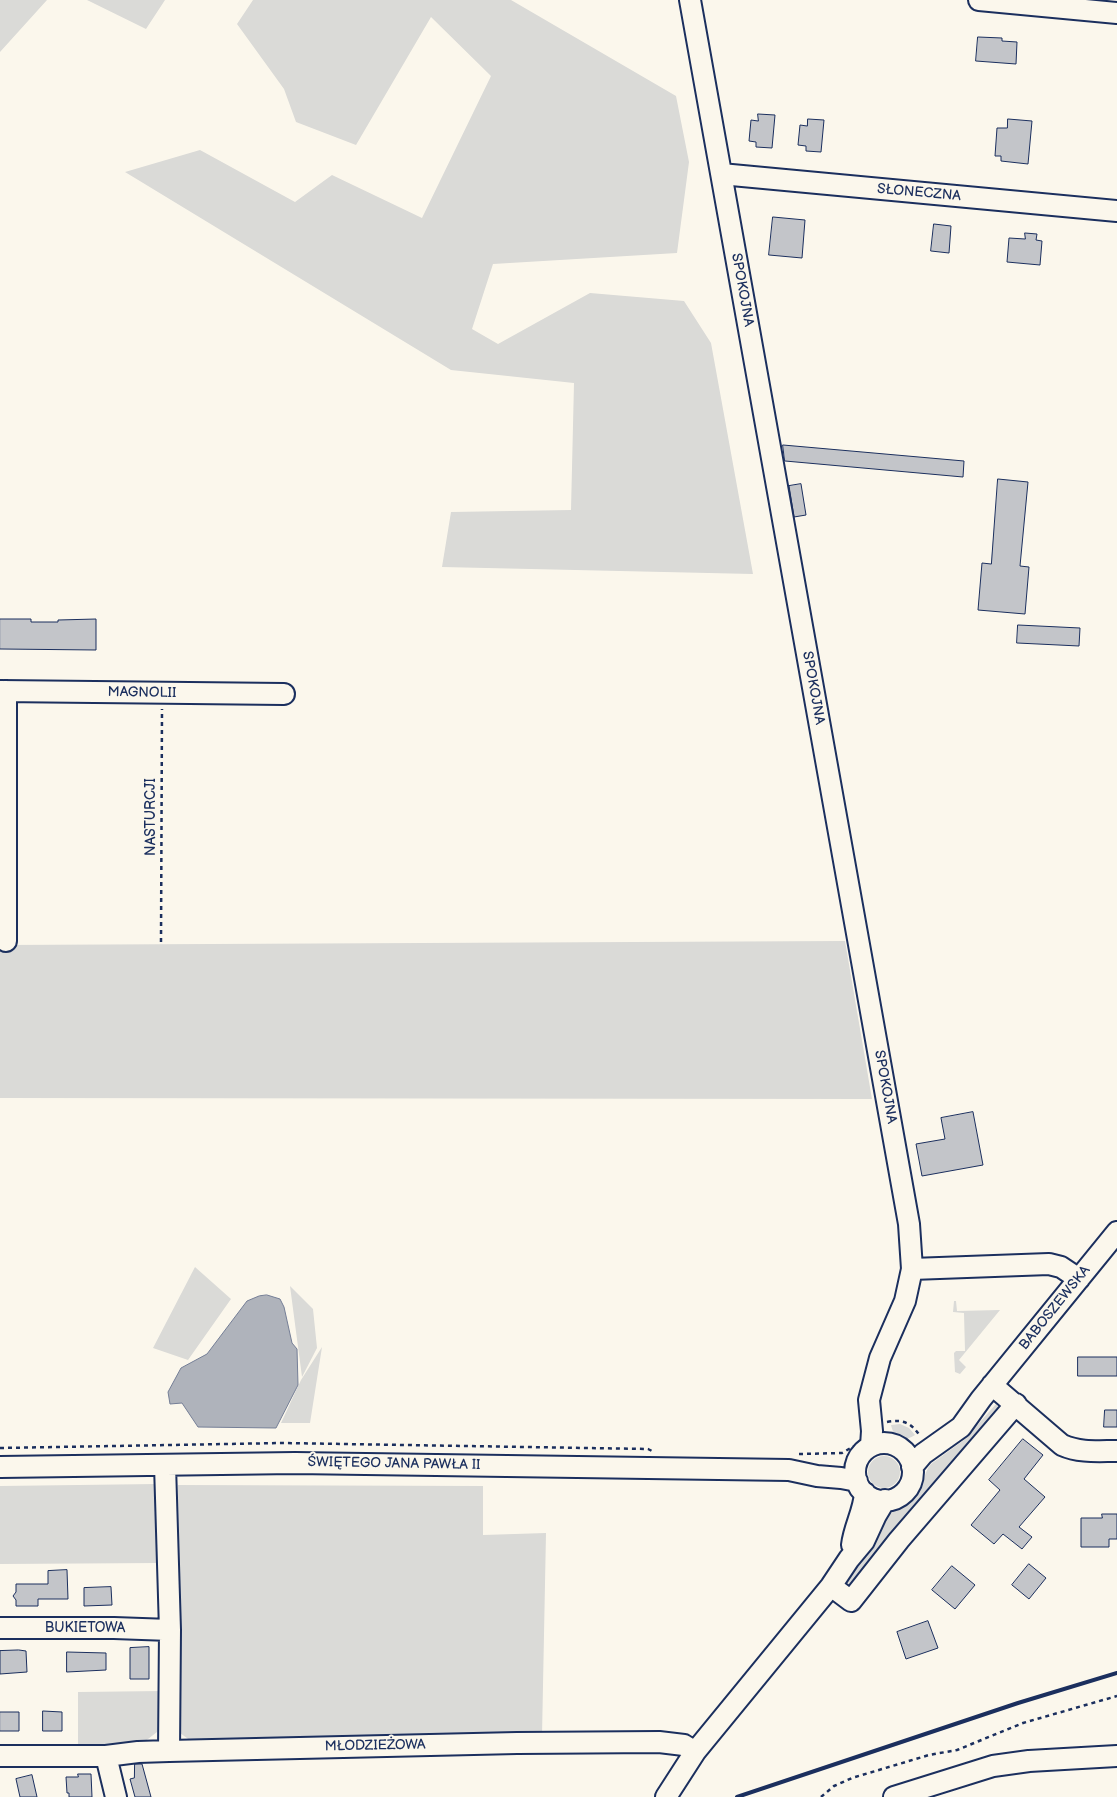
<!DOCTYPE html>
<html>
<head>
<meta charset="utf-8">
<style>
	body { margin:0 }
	canvas { display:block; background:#fbf7ec }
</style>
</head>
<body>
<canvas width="1117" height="1797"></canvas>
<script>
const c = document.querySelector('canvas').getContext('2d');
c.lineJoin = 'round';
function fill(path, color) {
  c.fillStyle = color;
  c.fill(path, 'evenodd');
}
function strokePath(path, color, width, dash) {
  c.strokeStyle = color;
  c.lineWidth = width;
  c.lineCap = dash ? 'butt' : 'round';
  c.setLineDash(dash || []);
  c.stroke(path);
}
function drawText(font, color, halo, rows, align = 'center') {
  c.font = font + ' "Balsamiq Sans",sans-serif';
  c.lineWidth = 4;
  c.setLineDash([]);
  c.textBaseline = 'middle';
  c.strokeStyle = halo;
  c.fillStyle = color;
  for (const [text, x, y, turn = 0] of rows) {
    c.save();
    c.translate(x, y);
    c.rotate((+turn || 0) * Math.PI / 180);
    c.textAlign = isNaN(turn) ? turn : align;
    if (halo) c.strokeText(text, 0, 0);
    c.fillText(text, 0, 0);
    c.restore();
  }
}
const green = new Path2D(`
	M0,0H47L0,52Z
	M87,0H165L146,29Z
	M253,0H511L676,96L689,162L677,253L493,264L472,329L498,344L590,293L684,301L711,343L753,574L442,567L451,512L571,510L574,383L451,370L125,172L200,150L295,202L332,175L422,218L491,76L431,17L356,145L296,122L284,89L237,24Z
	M845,941L872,1099L0,1098V945Z
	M195,1267L231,1299L188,1360L153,1348Z
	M290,1286L313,1309L317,1348L302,1377Z
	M954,1301H956L957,1311L1000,1310L959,1360L966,1367L960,1374L955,1372L954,1353L956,1351H965L964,1313L953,1312Z
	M322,1347L310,1423H281L301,1380Z
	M996,1404L1000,1410L858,1585L842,1589L866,1556L887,1517C895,1508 908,1507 916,1496C924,1487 923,1473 931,1464L964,1440Z
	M900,1424L909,1428L915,1435C903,1443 894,1439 891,1425Z
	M868 1472a16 16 0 1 1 32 0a16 16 0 1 1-32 0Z
	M157,1484L160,1563L0,1564V1486Z
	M178,1485L483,1486V1535L546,1533L542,1736L191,1741L180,1733Z
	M163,1691V1714L157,1732L139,1746L78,1747V1692Z`);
const water = new Path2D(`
	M267,1295L280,1299L284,1307L292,1343L297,1349L298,1385L276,1428L198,1427L182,1403L170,1404L168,1392L181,1368L207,1354L247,1301L259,1296Z`);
const building = new Path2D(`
	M978,37L1002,38V41L1017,42L1016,64L976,61Z
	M758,114L775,115L772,148L756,147V142L749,141L751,120L758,121Z
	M808,119L824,120L821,152L806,151V146L798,145L800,125L807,126Z
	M1008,119L1032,121L1028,164L1001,161V156H995L997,128H1007Z
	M773,217L805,220L802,258L769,255Z
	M934,224L951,226L949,253L931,251Z
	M1025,233L1037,234L1036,240L1042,241L1040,265L1007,262L1009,238L1025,239Z
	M783,445L964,461L963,477L785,461Z
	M998,479L1028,482L1020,566L1029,567L1025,614L978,610L982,563L991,564Z
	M801,484L806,515L794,517L789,486Z
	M0,619H31V622H58V620L96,619V650L0,649Z
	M1018,625L1080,628L1079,646L1017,643Z
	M973,1112L983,1165L922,1176L916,1144L945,1139L941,1118Z
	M1078,1357H1117V1376H1078Z
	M1105,1410H1117V1427H1104Z
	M1023,1439L1043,1455L1024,1479L1045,1497L1019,1527L1032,1537L1022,1549L1003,1534L994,1544L971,1525L1000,1490L989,1480Z
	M1102,1514H1117V1539H1109V1547H1081V1518H1102Z
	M1029,1564L1046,1578L1029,1599L1012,1585Z
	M952,1566L975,1585L955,1609L932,1590Z
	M67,1570L68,1599H38V1606H16V1600L13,1596L16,1592V1584H48V1571Z
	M111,1587L112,1605L84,1606V1588Z
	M928,1621L938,1648L906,1659L897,1632Z
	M149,1647V1679H130V1648Z
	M19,1650L26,1651L27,1672L0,1674V1651Z
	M67,1652L106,1653V1670L67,1672Z
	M43,1711L62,1712V1731H43Z
	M0,1712H19V1731H0Z
	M135,1764H142L151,1797H135L130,1779L134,1778Z
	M78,1774H91L92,1797H69V1793H67L66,1777H78Z
	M32,1775L37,1797H20L16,1779Z`);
const path = new Path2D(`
	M161,942L162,709
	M887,1422C902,1419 911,1422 920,1436
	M0,1448L283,1443L648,1449L652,1451
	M799,1454L842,1453L854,1446
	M916,1493L920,1482
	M900,1505L910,1499
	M821,1797L834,1786L852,1778L929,1755L957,1750L1023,1723L1117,1696`);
const minor = new Path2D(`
	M690,0L909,1224L912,1269L905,1301L880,1358L869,1400L872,1431L871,1446
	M979,0L1117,13
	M721,174L1117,211
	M0,691L284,694
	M6,941V691
	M912,1269L1049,1264L1061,1267L1079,1279
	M992,1385L1062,1445C1080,1453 1098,1451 1117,1451
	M855 1472a29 29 0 1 1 58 0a29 29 0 1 1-58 0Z
	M165,1465L170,1630L169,1751
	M0,1467L295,1463L789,1470L817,1476L841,1478L857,1481
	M912,1467L923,1454L961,1427L981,1399L1117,1232
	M852,1545C854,1527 864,1511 865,1493
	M831,1586L851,1601L899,1540L1016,1404
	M0,1628H114L170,1630
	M0,1756H106L138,1752L169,1751L517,1743L659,1742L684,1745L695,1752
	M106,1756L116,1797
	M666,1797L695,1752L831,1586L849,1559L864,1541L876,1515L885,1500
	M894,1797L993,1766L1029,1761L1117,1756`);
const rail = new Path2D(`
	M737,1797L1018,1703L1117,1673`);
const streetNames = [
	["SŁONECZNA",919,193,5],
	["SPOKOJNA",742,290,80],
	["SPOKOJNA",813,688,80],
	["MAGNOLII",142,693,1],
	["NASTURCJI",151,817,-90],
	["SPOKOJNA",885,1087,80],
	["BABOSZEWSKA",1055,1308,-51],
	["ŚWIĘTEGO JANA PAWŁA II",394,1464,1],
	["BUKIETOWA",85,1628],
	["MŁODZIEŻOWA",375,1746,-1]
];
fill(green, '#dadad7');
fill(water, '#afb3bb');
strokePath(water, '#747e96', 1);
fill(building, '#c3c5c9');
strokePath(building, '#1b2f5e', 1);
strokePath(minor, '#1b2f5e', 24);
strokePath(path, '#1b2f5e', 2.5, [4, 4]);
strokePath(minor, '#fbf7ec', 20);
strokePath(rail, '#1b2f5e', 4);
drawText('14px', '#1b2f5e', '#fbf7ec', streetNames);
</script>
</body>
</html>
